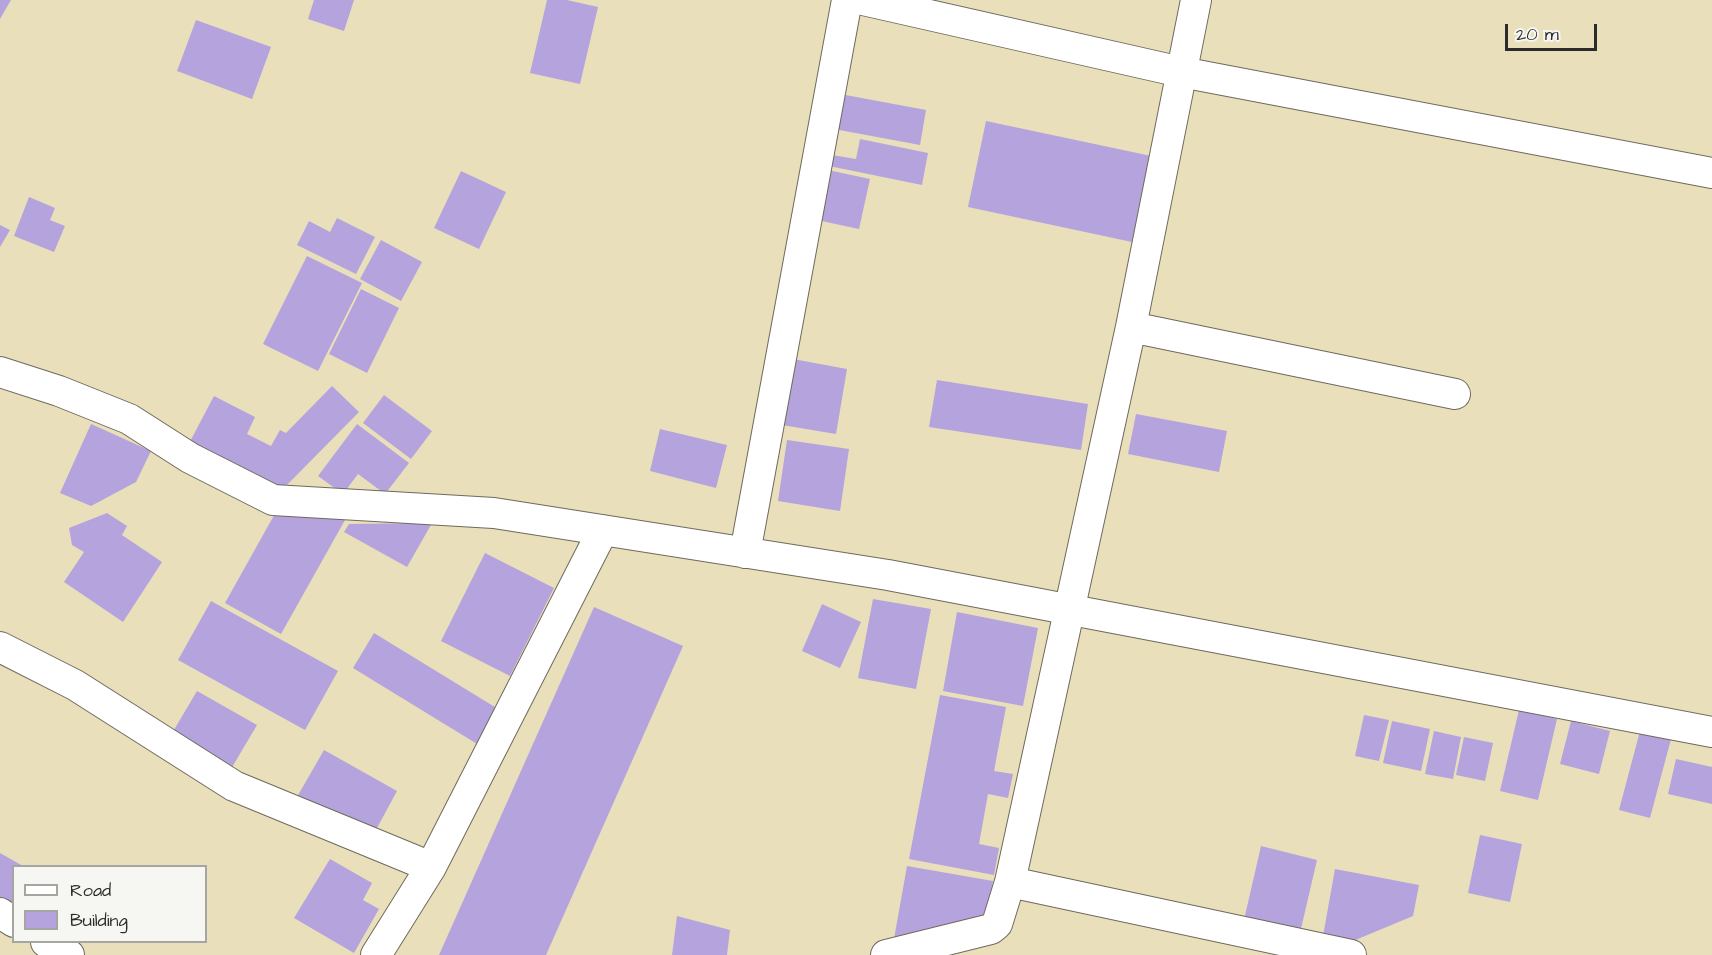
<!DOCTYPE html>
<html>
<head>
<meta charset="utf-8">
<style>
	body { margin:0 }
	#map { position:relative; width:1712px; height:955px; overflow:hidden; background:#e9dfbb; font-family:"Architects Daughter",sans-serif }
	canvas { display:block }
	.legend { position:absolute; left:12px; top:865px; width:195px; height:78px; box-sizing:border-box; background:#f6f6f2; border:2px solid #a5a5a2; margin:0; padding:8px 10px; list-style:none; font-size:18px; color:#2b2b2b }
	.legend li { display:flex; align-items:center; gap:12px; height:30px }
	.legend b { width:30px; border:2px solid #a5a5a2 }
	.scale { position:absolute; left:1505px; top:24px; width:92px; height:27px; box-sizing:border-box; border:3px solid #2b2b2b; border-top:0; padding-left:8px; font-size:18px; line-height:21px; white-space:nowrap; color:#2b2b2b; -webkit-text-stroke:4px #f6f6f2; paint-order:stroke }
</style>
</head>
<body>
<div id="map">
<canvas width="1712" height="955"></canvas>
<ul class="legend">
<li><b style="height:8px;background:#fff"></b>Road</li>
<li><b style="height:16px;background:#b5a3dd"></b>Building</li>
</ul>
<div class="scale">20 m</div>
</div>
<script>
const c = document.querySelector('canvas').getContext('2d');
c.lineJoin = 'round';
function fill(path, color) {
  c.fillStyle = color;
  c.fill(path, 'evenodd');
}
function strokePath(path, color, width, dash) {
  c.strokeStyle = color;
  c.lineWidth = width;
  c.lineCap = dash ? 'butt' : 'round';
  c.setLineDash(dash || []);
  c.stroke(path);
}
const building = new Path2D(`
	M0,0H11L0,19Z
	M314,0H354L344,31L308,19Z
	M547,0H567L598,7L580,84L530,73Z
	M196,20L271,47L252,99L177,71Z
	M840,94L926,110L920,145L834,129Z
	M986,121L1156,157L1150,188L1143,187L1132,242L968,207Z
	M860,139L928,153L922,185L829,166L832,155L856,159Z
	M828,170L870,179L859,229L817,220Z
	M461,171L506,192L479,249L434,228Z
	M29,197L55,208L50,220L65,226L54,252L14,236Z
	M337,218L375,237L356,274L297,245L309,221L330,232Z
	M0,225L10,230L0,247Z
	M381,240L422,262L401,301L360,279Z
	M307,256L362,283L318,371L263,344Z
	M361,289L399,308L367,373L329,354Z
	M793,359L847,369L836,434L782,425Z
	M937,380L1088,404L1081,450L929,427Z
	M332,386L359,412L282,490L185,451L214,396L255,417L247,434L271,446L280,430L286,433Z
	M384,395L432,431L411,459L363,423Z
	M1136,414L1227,431L1219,472L1128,454Z
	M91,424L151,451L136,482L91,506L60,493Z
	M357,424L409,463L385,494L358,474L343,494L318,476Z
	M660,429L727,445L716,488L650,471Z
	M787,440L849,449L840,511L778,501Z
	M277,510L338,516L345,520L281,634L225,603Z
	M107,513L127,526L122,535L162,562L123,622L64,582L84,552L72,545L69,528Z
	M432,523L407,567L344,532L349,524Z
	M485,553L554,588L510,676L441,641Z
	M873,599L931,609L916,689L858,678Z
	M211,601L338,671L305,730L178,660Z
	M822,604L861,622L840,668L802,651Z
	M594,607L683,646L546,955H439Z
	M957,612L1038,628L1023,706L943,691Z
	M374,633L503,712L482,747L353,668Z
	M197,691L257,725L228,774L168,740Z
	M940,695L1006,707L994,771L1013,774L1008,798L988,794L979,844L999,848L994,875L909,859Z
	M1519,710L1557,719L1538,800L1500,791Z
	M1364,715L1389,720L1379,761L1355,756Z
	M1392,721L1430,729L1421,771L1383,763Z
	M1571,721L1610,731L1599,774L1560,764Z
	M1434,731L1461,737L1453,779L1425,774Z
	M1640,731L1671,739L1650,818L1619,810Z
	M1464,737L1493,743L1485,781L1456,775Z
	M324,750L397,791L371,839L297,797Z
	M1676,759L1712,767V804L1668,794Z
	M1480,835L1522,844L1510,902L1468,893Z
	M1261,846L1317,860L1300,933L1244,920Z
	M0,853L23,866H14V906L0,899Z
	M330,859L372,883L363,900L379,909L354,953L294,918Z
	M907,866L993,881L987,915L892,950Z
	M1335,869L1419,885L1413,916L1353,941L1323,936Z
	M677,916L730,930L727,955H672Z`);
const minor = new Path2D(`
	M863,0L1181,72L1712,173
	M1131,327L1455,394
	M0,372L59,391L129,419L190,458L273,500L494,513L888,575L1712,732
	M745,553L847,0
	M0,647L75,685L234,786L431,867
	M1010,882L1351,955
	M0,913L14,922
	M46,942L69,955
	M376,955L431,867L603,530
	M886,955L991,929L997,924L1010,882L1131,327L1196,0`);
fill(building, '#b5a3dd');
strokePath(minor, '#6e6a5d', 32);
strokePath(minor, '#fff', 30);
</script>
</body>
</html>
